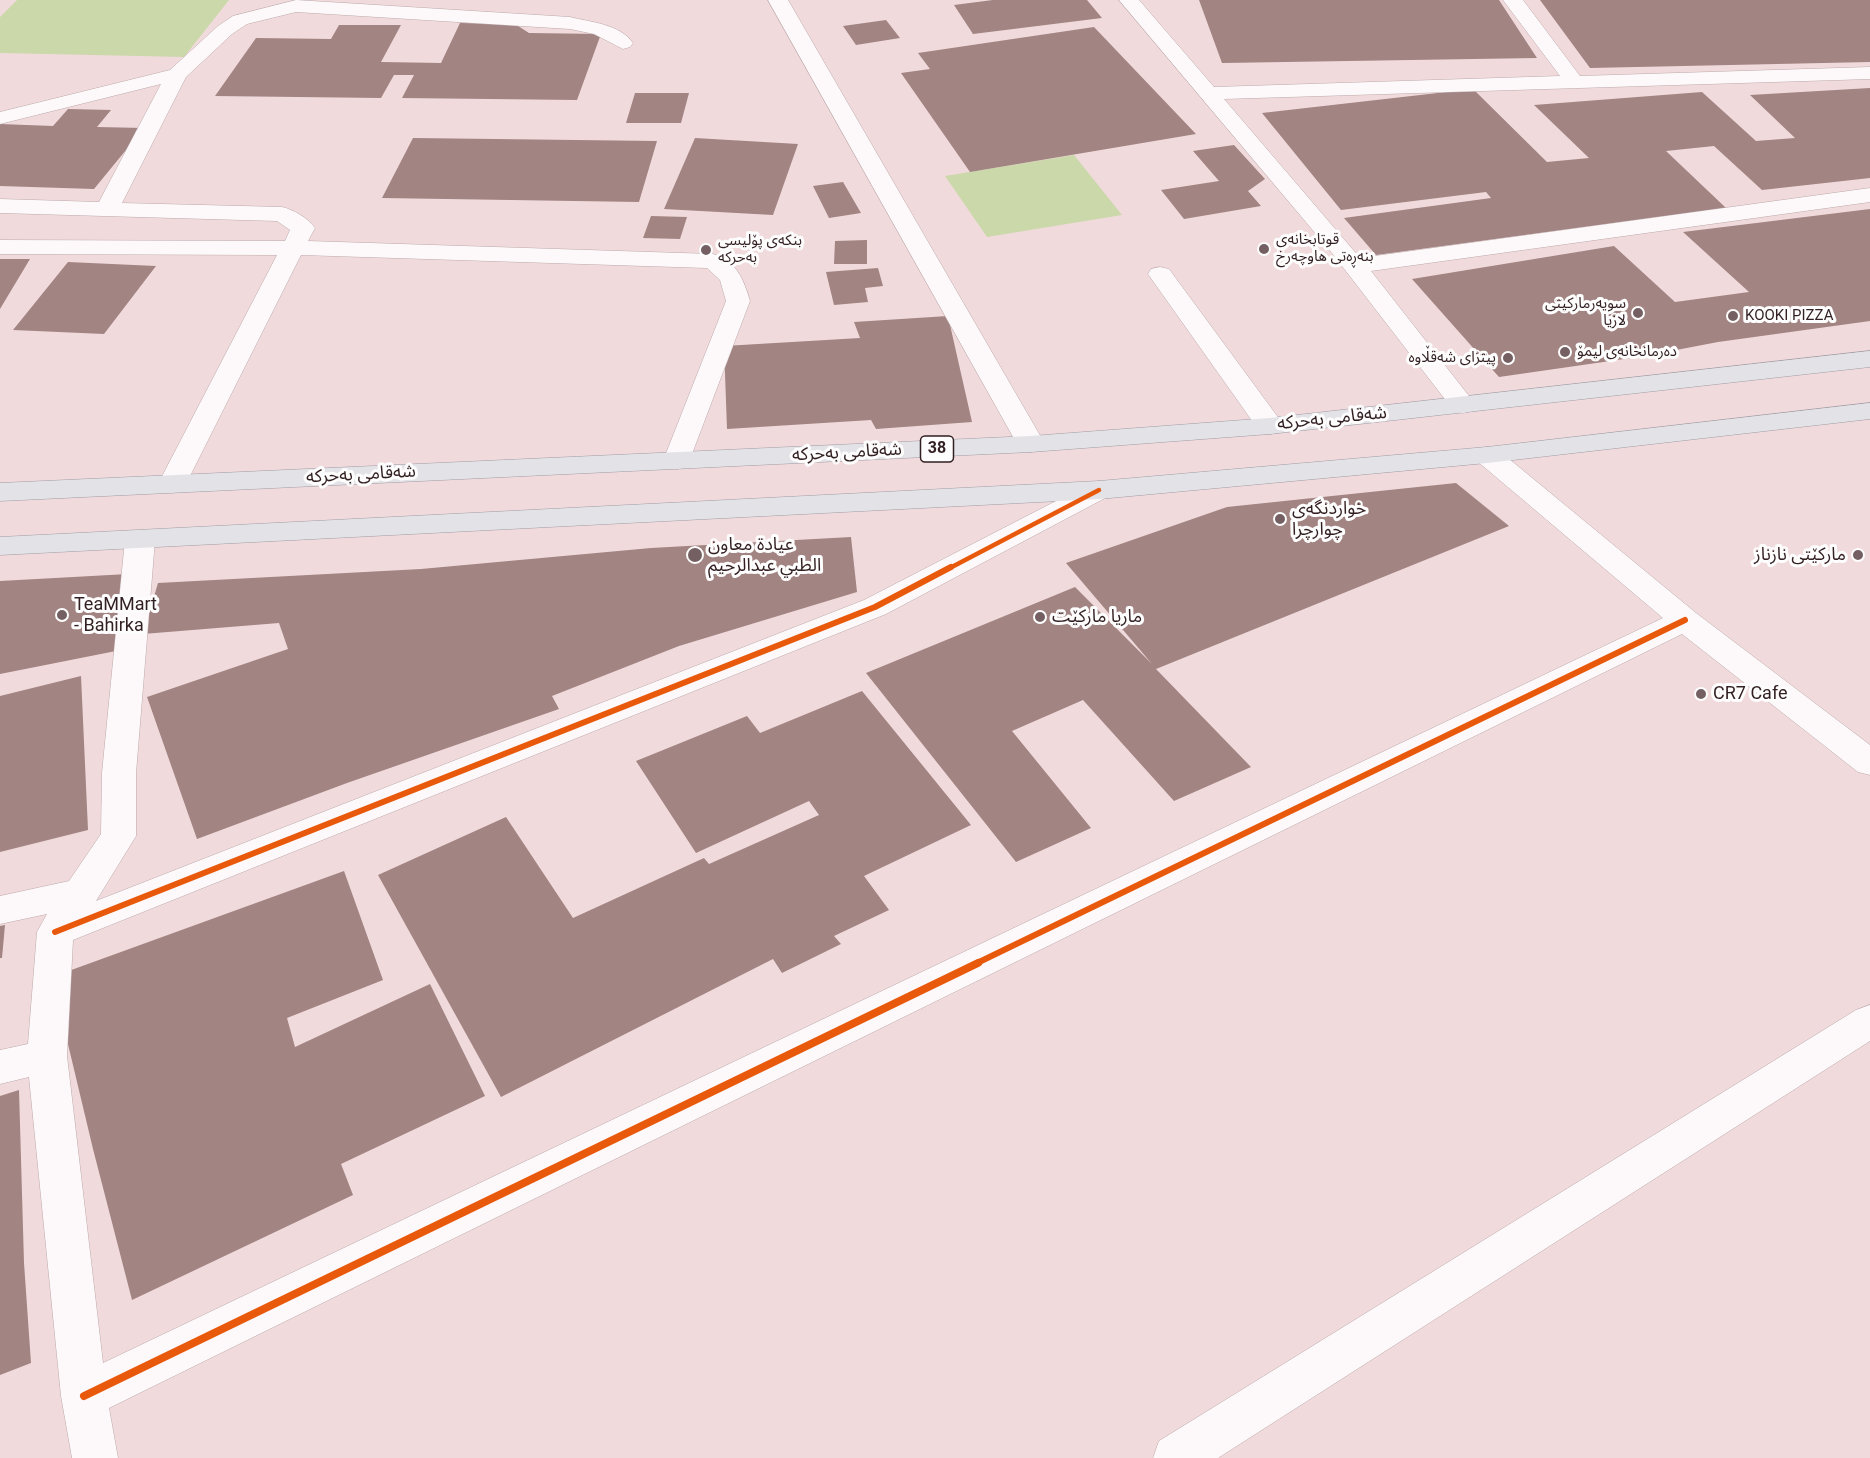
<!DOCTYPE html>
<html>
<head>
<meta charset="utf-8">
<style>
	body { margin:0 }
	canvas { display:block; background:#f0dadc }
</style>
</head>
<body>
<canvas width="1870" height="1458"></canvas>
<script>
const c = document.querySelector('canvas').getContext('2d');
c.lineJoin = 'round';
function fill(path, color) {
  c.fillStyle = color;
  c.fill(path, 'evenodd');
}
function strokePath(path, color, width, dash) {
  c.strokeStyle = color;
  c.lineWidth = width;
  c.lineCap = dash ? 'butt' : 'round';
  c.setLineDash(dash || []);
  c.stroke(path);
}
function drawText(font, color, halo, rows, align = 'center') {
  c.font = font + ' Roboto,"Noto Sans Arabic",sans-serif';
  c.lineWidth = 6;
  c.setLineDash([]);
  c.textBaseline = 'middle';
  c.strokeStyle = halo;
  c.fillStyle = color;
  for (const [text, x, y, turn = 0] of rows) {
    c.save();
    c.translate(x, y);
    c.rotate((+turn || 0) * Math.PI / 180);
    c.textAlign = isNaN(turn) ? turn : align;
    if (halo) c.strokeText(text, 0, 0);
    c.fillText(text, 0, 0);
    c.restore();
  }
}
const green = new Path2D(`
	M17,0H229L184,57L0,53V17Z
	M1074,155L1122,215L987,237L945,176Z`);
const building = new Path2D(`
	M993,0H1087L1102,18L973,34L954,5Z
	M1199,0H1499L1537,58L1222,63Z
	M1540,0H1870V62L1590,68Z
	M886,20L900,38L856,45L843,26Z
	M460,23L515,24L529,33L601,34L577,100L402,98L414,75H394L381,98L215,96L256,38L331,39L339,25H401L381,62L441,63Z
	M1094,27L1196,134L970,172L901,73L930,69L918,53Z
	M1870,88V178L1762,190L1714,146L1666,151L1726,208L1376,255L1344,218L1491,198L1486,192L1341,210L1262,113L1473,89L1547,162L1589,158L1534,105L1702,92L1756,141L1795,138L1750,95Z
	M635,93H689L681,123H626Z
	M68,109L111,110L97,127L144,128L94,189L0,186V124L53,126Z
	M413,138L657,141L639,202L382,198Z
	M695,138L798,144L773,215L664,209Z
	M1234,145L1265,179L1248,191L1261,206L1184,219L1161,190L1219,181L1193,151Z
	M843,182L861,213L829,218L813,186Z
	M1870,209V321L1718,342L1645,356L1499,377L1412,279L1614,246L1675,302L1749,292L1683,232Z
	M651,216L687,217L680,239L643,238Z
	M867,240V264H834L835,241Z
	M0,259H30L0,309Z
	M68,262L156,266L104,334L13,330Z
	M878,268L883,286L865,288L868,302L834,305L826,272Z
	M948,316L972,422L876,429L871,420L727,429L724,346L860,338L854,322Z
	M1456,483L1509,526L1156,669L1251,767L1174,801L1083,700L1012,731L1091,828L1016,862L866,673L1075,587L1152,664L1066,563L1227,507Z
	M851,537L857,592L679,646L552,696L559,709L347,783L197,839L147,697L288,649L279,623L143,634L158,583L421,569L651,548Z
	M128,574L121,650L0,674V581Z
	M81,676L88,830L0,852V696Z
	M862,691L971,825L864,876L889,910L834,936L841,944L782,973L773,959L501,1097L378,875L506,817L573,918L704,858L709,864L819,815L809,801L696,853L636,761L747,716L760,733Z
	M344,871L383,980L287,1018L295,1047L430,984L485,1096L341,1164L353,1195L132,1300L93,1149L52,977Z
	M5,925L2,958H0V926Z
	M19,1090L24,1263L31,1363L0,1375V1096Z`);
const service = new Path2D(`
	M1160,267L1169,269L1280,420L1284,426L1280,432L1270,434L1260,432L1148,274L1151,269Z`);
const minor = new Path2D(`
	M296,0L570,17C590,22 620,24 633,43L630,47L623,49L594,34L570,29L296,12L247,24L232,34L186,77L122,203L282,207C294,210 308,218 315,228L308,241L713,254C736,260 744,280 750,301L687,467L677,469L667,467L663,461L726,301L720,280L707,268L301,255L186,484L182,490L172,493L162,490L158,484L277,255L0,254V240L285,241L290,230L277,221L0,213V199L99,202L161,84L0,124V112L170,70L218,26L233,16Z
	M768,0H788L1045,444L1041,450L1031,452L1021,450L1017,444Z
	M1119,0H1139L1214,87L1560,76L1503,0H1523L1580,76L1870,67V79L1224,99L1360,258L1870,188V202L1371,271L1476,405L1472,411L1463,413L1454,411L1332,253Z
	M1487,447L1497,449L1696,613L1870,745V775L1858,772L1682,634L109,1408L118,1458H72L61,1396L29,1077L0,1084V1050L28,1044L37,932L47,914L0,924V896L69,881L101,834L102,773L125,540L130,533L140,531L150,533L155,540L136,773V836L96,901L864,600L1089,484L1099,481L1109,484L1113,490L1109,496L886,614L73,940L67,1056L103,1363L1663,618L1477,461L1473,455L1477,449Z
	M1870,1005V1041L1218,1458H1153L1159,1441L1856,1010Z`);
const primary = new Path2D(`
	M1870,351V367L1270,434L1031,452L0,501V483L1031,436L1270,418Z
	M1870,403V419L1487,463L1099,499L0,555V537L1099,481L1487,447Z`);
const cyclewayFar2 = new Path2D(`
	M948,569L1099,490`);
const cyclewayFar1 = new Path2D(`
	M55,932L875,607L951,567
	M975,964L1685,620`);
const cycleway = new Path2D(`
	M84,1396L978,963`);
const markers = [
	[1264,249,6,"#746063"],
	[706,250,6,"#746063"],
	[1638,313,6,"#746063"],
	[1733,316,6,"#746063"],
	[1565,352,6,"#746063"],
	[1508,358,6,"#746063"],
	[1280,519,6,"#746063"],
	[695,555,8,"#746063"],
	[1858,555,6,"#746063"],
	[62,615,6,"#746063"],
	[1040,617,6,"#746063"],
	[1701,694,6,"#746063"]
];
const farPoinames = [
	["قوتابخانەی",1276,240],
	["بنەڕەتی هاوچەرخ",1276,257],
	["بنکەی پۆلیسی",718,241],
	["بەحرکە",718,258],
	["سوپه‌رمارکیتی",1626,304,"right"],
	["لازیا",1626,321,"right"],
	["KOOKI PIZZA",1745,316],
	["دەرمانخانەی لیمۆ",1577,352],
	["پیتزای شەقڵاوە",1496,358,"right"]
];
const shields = [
	[937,449,33]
];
const shieldNames = [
	["38",937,449]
];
const streetNames = [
	["شەقامی بەحرکە",1332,419,-6],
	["شەقامی بەحرکە",847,453,-3],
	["شەقامی بەحرکە",361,475,-3]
];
const poiNames = [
	["خواردنگەی",1292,509],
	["چوارچرا",1292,530],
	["عيادة معاون",708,545],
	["الطبي عبدالرحيم",708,566],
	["مارکێتی نازناز",1846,555,"right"],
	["TeaMMart",74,605],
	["- Bahirka",74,626],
	["ماریا مارکێت",1052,617],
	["CR7 Cafe",1713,694]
];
fill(green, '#cbd8aa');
fill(building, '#a28482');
strokePath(service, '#bca9ab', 1);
strokePath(minor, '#bca9ab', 1);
strokePath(primary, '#a09ca4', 1);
fill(service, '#fdf9fa');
fill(minor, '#fdf9fa');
fill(primary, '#e2e2e7');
strokePath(cyclewayFar2, '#e8590c', 4.5);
strokePath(cyclewayFar1, '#e8590c', 6);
strokePath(cycleway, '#e8590c', 8);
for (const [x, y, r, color] of markers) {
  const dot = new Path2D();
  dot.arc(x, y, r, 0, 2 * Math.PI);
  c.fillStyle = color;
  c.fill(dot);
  strokePath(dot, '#fdfdfd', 2);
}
drawText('15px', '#321f22', '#fdfdfd', farPoinames, 'left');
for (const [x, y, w] of shields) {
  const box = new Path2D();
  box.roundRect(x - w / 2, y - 13, w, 26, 4.5);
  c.fillStyle = '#fdfdfd';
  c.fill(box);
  strokePath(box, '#321f22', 1.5);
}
drawText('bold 16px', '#321f22', null, shieldNames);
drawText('18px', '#321f22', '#fdfdfd', streetNames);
drawText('18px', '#321f22', '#fdfdfd', poiNames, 'left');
</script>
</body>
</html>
